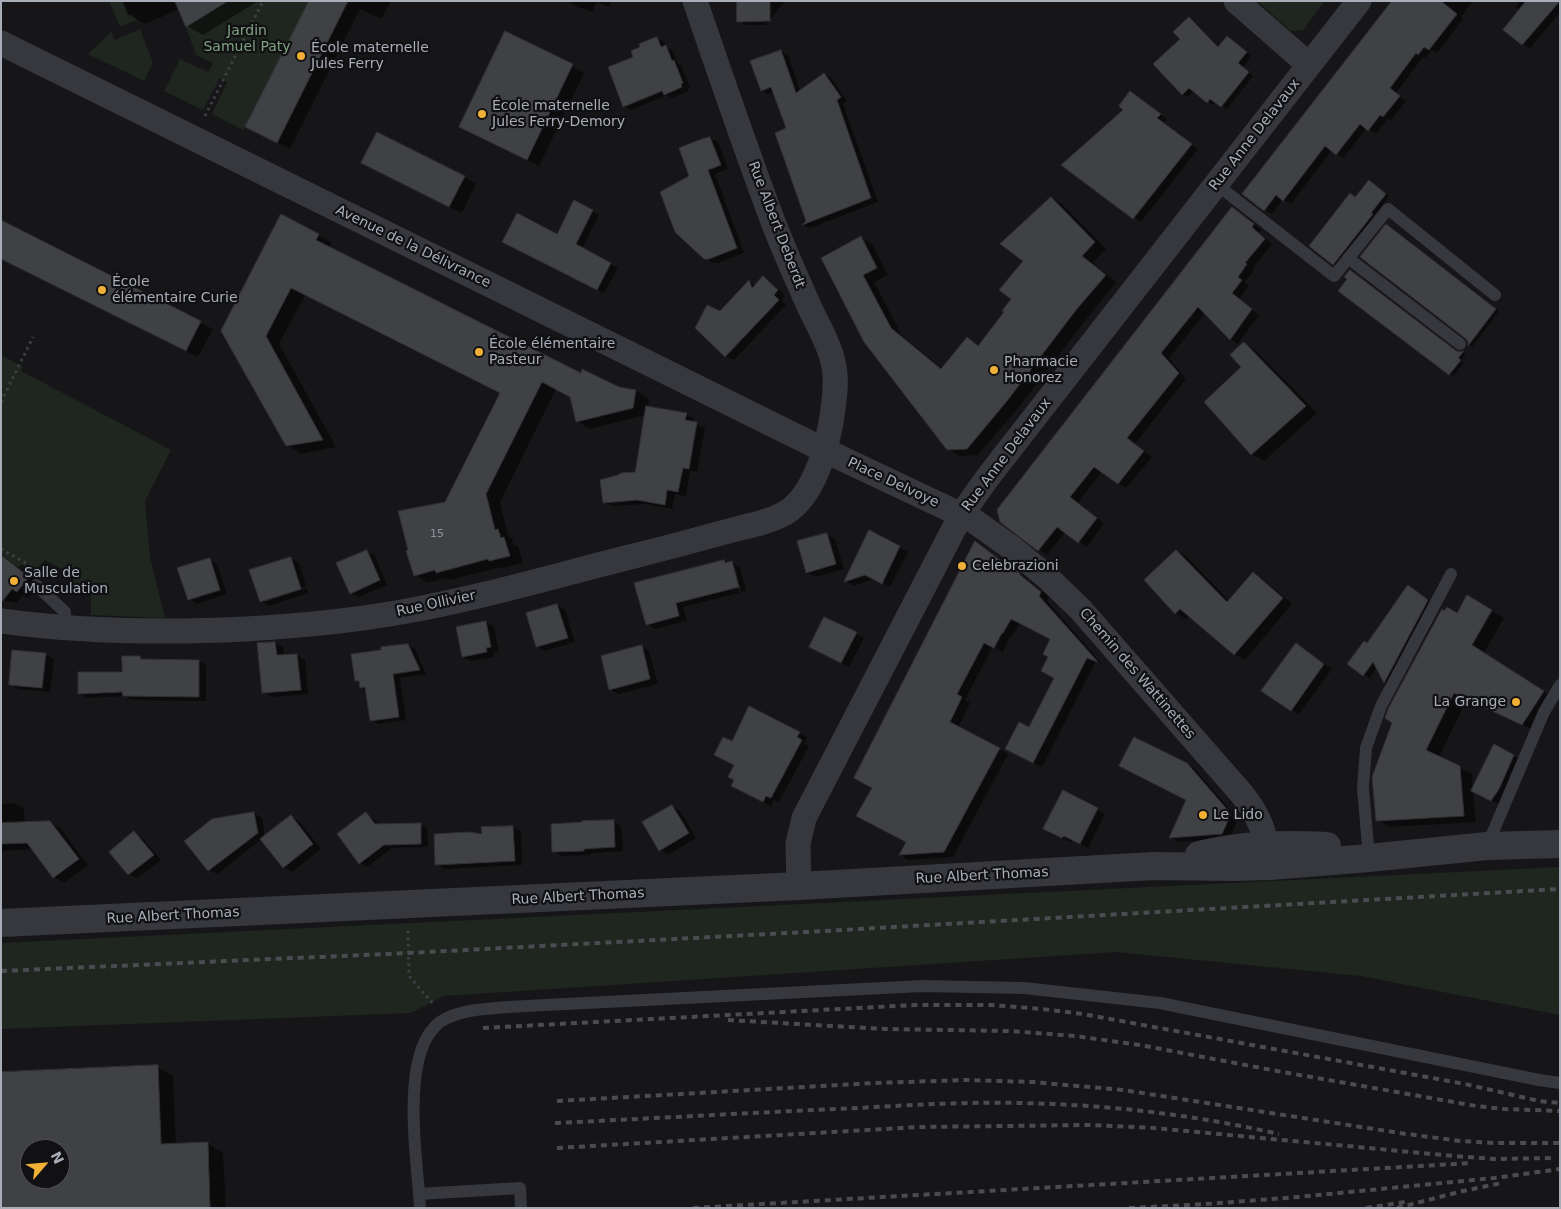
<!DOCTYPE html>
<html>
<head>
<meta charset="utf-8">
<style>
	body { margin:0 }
	#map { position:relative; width:1561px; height:1209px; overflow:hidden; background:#161618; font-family:"DejaVu Sans",sans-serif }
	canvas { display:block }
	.frame { position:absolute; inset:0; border:2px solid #a8adb8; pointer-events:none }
	.north { position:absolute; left:20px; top:1139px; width:50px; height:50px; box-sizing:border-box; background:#111113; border:1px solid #4d4f55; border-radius:50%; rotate:63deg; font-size:14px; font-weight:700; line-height:20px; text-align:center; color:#a8adb8 }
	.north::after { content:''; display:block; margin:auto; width:18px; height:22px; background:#f2b134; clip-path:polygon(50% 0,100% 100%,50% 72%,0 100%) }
</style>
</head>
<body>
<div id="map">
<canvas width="1561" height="1209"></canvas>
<div class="frame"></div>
<div class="north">N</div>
</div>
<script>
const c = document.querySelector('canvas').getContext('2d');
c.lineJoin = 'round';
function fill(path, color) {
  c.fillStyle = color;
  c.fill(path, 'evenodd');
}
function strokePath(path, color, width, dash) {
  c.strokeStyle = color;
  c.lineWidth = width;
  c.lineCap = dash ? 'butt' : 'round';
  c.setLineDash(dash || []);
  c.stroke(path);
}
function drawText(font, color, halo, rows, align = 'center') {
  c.font = font + ' "DejaVu Sans",sans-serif';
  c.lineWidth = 4.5;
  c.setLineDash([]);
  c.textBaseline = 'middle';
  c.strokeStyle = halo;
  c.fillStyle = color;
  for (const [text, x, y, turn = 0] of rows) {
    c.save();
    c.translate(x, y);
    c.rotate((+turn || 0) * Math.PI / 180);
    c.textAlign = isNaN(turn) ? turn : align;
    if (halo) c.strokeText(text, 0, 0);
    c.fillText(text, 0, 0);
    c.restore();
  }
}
const green = new Path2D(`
	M109,1H122L128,15L134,13L137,20L120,27Z
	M228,1H309L243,130L212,114L227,82L220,78L203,110L164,91L180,59L208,72L213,63L196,55L186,27Z
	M1257,1H1325L1303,30L1291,31Z
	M140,29L153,63L144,81L88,54L111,32L115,40Z
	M1,355L23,367L21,371L171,450L145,501L150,557L165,618L91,615V591L73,590L74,575L45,560L32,573L21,564L17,568L1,555Z
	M1560,867V1015L1361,976L1116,952L444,996L411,1013L1,1029V943Z`);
const shadow = new Path2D(`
	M123,1H258L203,35L187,26L180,9L145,24L129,15Z
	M310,1H386L390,3L381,19L360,9L290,149L259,133Z
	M569,1H611L609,7L597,2L592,12L575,6Z
	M738,1H785L766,25H746L738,21Z
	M1394,1H1473L1461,17L1463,19L1437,53L1432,50L1425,58L1423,57L1396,93L1406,101L1391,120L1387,119L1376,134L1367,128L1343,158L1332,150L1291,204L1283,199L1272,214L1265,210Z
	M1520,1H1560V13L1530,48L1523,44L1520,11L1516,7Z
	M1189,19L1195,22L1219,47L1233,41L1251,56L1243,67L1253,76L1227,109L1216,102L1213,105L1194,91L1188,97L1183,94L1182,39Z
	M657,38L664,42L666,47L673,51L678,64L681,66L690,87L687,88L689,91L672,98L667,95L631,110L624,106L635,57Z
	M781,51L788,55L800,91L824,74L831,78L847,101L843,104L878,202L810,228L804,225L807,221L787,129L774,92L768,94L762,91Z
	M572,66L584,73L539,166L473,133Z
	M1131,92L1167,119L1163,123L1198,149L1141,222L1063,165L1125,110Z
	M710,138L718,142L728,169L715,174L744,253L718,263H713L705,258L691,176Z
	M375,169L464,177L476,184L462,213Z
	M1372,184L1389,196L1374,216L1376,217L1337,266L1333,264L1356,198Z
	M1052,198L1063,205L1106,249L1093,263L1116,282L1088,317L1019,407L978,455L960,456L948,449L865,341L860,237L872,244L888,275L874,282L902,336L943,369L967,338L979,346L1005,312L1012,299L1025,261Z
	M575,202L599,215L582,249L618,268L604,293L510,245L557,236Z
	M1233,209L1262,230L1259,233L1272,244L1253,268L1254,270L1245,282L1249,285L1239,299L1259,315L1238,344L1230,339L1205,313L1169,358L1186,379L1135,444L1152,457L1126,488L1102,471L1078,503L1104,523L1087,547L1065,532L1047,555L1002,521Z
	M1,221L213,329L198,357L1,258Z
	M1390,228L1499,311L1472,347L1469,345V341Z
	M318,235L332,243L329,248L581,374L618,389L636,391L649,399L648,408L687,414L694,419L693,423L705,428L697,472L690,471L686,496L675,494L672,509L646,504L612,506L604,502L636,473L646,415L590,429L577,421L571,397L556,389L500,502L508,536L512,539L513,544L518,546L523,563L503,568L501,567L450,580L446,578L428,583L415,575L446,503L501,394L305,295L279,344L336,447L301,454L287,446L223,331Z
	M763,277L771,282L785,296L781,300L786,305L734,360L726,356L720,313L749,282L756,286Z
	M1348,279L1459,353H1463L1466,354L1461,361L1464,363L1453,376L1340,290Z
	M1244,344L1256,351L1317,413L1264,461L1252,454L1243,367Z
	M870,532L908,552L890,587L874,579L853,586L846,581Z
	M827,534L835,539L844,569L815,577L807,572Z
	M976,542L1019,574L1025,577L1028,579L1027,580L1049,597L1047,601L1103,665L1096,661L1042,767L1015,753L1029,728L1055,678L1050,656L1052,639L1020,623L1012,637L1010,636L1003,652L993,646L965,700L970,703L958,728L1008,754L953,857L908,860L900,855L907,842L873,788Z
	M367,551L375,556L387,585L359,597L351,593Z
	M1176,551L1187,557L1230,602L1253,574L1264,580L1292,604L1245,660L1235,654L1190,615L1186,619L1176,613Z
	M1,554L39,584L28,598L23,595L17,603L1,600Z
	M291,558L299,563L306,586L265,599V602L307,588L308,593L269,606L261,601Z
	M209,559L217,564L227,594L197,604L189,599Z
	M724,561L729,563H732L740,567L746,591L741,592L735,567H732L739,593L683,607L687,621L655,629L647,624Z
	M1414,590L1433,604L1390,685L1385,682L1377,667L1370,678L1349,664L1368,644Z
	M1468,597L1504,618L1484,653L1556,700L1536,731L1467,699L1439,757L1472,774L1473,790L1495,746L1521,760L1499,804L1473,791L1476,822L1390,827L1378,820L1457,614Z
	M557,605L565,610L575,642L545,651L537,646Z
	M486,622L494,627L499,652L493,653L494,657L471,661L463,657Z
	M856,634L864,638L849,667L818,651Z
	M274,643L283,647L284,656L297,655L305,660L308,694L272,697L264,692Z
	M408,645L415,649L426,674L400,678L406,720L378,724L371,720L367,691L361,687L360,683L356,681L382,651Z
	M641,646L649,651L658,684L619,694L611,690L602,657Z
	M1304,650L1332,669L1299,714L1291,710Z
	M46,655L54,659L50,692L18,689L10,684Z
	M140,657L146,660L198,661L206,665V701L131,700L125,696L87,698L79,693L123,673Z
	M799,733L807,737L804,743L809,746L779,802L774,799L771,806L740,790L736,779V765L733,742Z
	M1185,763L1194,768L1238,819L1230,838L1179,842L1171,837L1188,800Z
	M1063,792L1105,814L1088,848L1073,840L1070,842L1052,833Z
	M14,803L24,809L25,823L49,822L60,828L88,865L64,883L54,877L32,849L1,851V804Z
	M672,806L680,811L696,838L668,855L660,850Z
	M254,813L262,818L265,837L291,817L299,821L321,849L292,872L284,867L262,839L217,874L209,870L186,841Z
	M366,814L373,818L379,825L420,824L427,828L428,847L392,848L367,867L360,863Z
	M613,821L621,826L623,851L591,853V855L561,856L553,851Z
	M513,827L521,832L522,865L445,869L437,864L483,835L482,829Z
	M134,833L142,838L161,860L137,878L129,874Z
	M157,1067L173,1076L176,1145L207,1143L223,1153L226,1208H1V1073ZM30,1149H60V1179H30Z`);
const building = new Path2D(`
	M175,1H228L186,27Z
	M309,1H348L277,143L245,127Z
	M737,1H770V21L737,22Z
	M1392,1H1441L1457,14L1429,50L1424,47L1418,55L1416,53L1390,88L1400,96L1383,117L1380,115L1368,131L1360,124L1336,155L1325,146L1283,201L1276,195L1264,211L1242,194Z
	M1526,1H1560L1522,45L1503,30Z
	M1189,17L1218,47L1227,36L1247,52L1238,63L1249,72L1221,107L1210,99L1207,103L1189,88L1182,95L1153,64L1180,39L1173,32Z
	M505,31L573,64L527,160L459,127Z
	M657,37L661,47L666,45L672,61L674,60L683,83L681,84L682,87L664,95L662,91L623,107L608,67L633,57L631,51L640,47L639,44Z
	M781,50L796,93L824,73L841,97L837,100L871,198L802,225L806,221L775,133L786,128L771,87L761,91L750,61Z
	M1130,91L1161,114L1157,118L1192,144L1133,219L1061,165L1123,110L1119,106Z
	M377,132L465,176L449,207L361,163Z
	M710,137L721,165L708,170L737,248L709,259H704L675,232L660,192L689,176L679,148L699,140Z
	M1369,180L1386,194L1371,213L1373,214L1333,265L1309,246L1350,193L1355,197Z
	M1051,197L1095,242L1082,256L1106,275L1076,310L1007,401L967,449L947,450L864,342L821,258L861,236L877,268L863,275L891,328L941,369L967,337L978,346L1004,312L1002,311L1011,299L999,290L1023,261L1000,244Z
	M574,200L593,210L576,244L611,263L597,290L502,242L517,213L557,234Z
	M1232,207L1254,224L1252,227L1265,239L1245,263L1247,264L1238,277L1242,280L1232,293L1252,309L1230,340L1198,307L1161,353L1179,373L1127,438L1144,451L1118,484L1094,467L1070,497L1097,518L1078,543L1057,527L1038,551L1000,522L997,510Z
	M281,214L319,234L316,240L581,373L582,369L619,387L636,390L633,408L576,422L570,397L542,382L486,494L495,530L498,529L501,538L504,537L510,556L489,561L488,559L436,573L435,570L414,576L406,551L408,550L398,511L445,502L500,393L291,288L266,336L323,440L286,446L221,331Z
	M1,220L201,321L186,351L1,259Z
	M1386,224L1496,309L1468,346V341L1465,338L1360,257Z
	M1350,270L1455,350L1459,352L1464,351L1458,358L1461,360L1449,375L1338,291L1347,279L1344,277Z
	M763,276L778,290L774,295L779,300L725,357L695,328L707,305L720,311L749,280L752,288Z
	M1244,342L1306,406L1251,455L1204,402L1241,367L1230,355Z
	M646,406L687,413L685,420L697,422L689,469L683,468L678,492L667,490L665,505L637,500L603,503L600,480L618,475L621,473L635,472Z
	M869,530L900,546L882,584L865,575L844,582Z
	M827,533L836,564L806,573L797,541Z
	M975,541L1017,573V570L1020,574H1019L1041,592L1039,596L1098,662L1087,658L1033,763L1005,749L1019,722L1029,727L1054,678L1041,671L1048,657L1043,654L1050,639L1011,619L1003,633H1002L994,648L984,643L957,694L962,697L950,722L1000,748L944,852L899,855L906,842L856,816L872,788L854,778Z
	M367,550L380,580L350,594L336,563Z
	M1176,550L1227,602L1253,572L1283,598L1234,655L1180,609L1175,614L1144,580Z
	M1,555L29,577L17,592L12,589L1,603Z
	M291,557L301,589L260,602L249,570Z
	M210,558L220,590L188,600L177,568Z
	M724,560L725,563L732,561L739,587L676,603L679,616L646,625L634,583Z
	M1408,585L1428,600L1384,683L1373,662L1363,676L1347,664L1364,641L1367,643Z
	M1467,595L1492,610L1472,645L1544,691L1522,725L1454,693L1426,750L1460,766L1464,816L1376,821L1372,777L1392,723L1385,718L1388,709L1442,609L1444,611L1447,607L1457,613Z
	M557,604L568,638L536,647L526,613Z
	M824,617L857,632L841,663L809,647Z
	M486,621L491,647L486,648L487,652L462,657L456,627Z
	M275,642L277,655L297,654L301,690L262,693L257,643Z
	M1296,643L1324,664L1291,711L1261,691Z
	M408,644L420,670L393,674L399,717L370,721L365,687L360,688L359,681H355L351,654L381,650V647Z
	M642,645L650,679L609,690L601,656Z
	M12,650L46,653L42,688L9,685Z
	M122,656H140L141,659L199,660V697L123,696L122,692L78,694V672H122Z
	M749,706L800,732L797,737L802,740L771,798L766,796L763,802L731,786L734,780L728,777L734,765L714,755L723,737L732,741Z
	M1134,737L1187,763L1231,814L1222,834L1169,838L1186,800L1119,766Z
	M1494,744L1514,755L1499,789L1491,801L1471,791Z
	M1063,790L1098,808L1080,844L1064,836L1062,838L1043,829Z
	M672,805L689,833L659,851L642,822Z
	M254,812L258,833L208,871L184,841L212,819Z
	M366,812L375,824L421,823V844L384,845L359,864L337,834Z
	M291,815L313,844L283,868L260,839Z
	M614,820L615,847L584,849V851L552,852L551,824L583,822L582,821Z
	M50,821L79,859L53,878L27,843L1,844V823Z
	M513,826L515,861L435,865L434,834L468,832L482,834L481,827Z
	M134,831L154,855L128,875L109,852Z
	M158,1065L161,1144L208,1142L210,1208H1V1072ZM30,1149H60V1179H30Z`);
const path = new Path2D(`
	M205,116L263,1
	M1,402L33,337
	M1,549L31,566
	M408,931L409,976L434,1005`);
const service = new Path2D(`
	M1216,184L1334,276L1388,209L1495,295
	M1348,258L1460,344
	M36,585L65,612V629
	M1487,846L1544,712L1560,685
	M1369,858L1363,788L1366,748L1381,706L1451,574
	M419,1194L520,1188L521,1208
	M420,1208C418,1161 396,1041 447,1018C466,1009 487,1009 507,1007L922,986L1024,988L1160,1003L1539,1080L1560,1083`);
const minor = new Path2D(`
	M1236,1L1309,65
	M1,43L824,450L974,521L1012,548L1047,577L1081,610L1241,793C1261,817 1265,834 1270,864
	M1,621C82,632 163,633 245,629C299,626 353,621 407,611C484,597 561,574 638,555C670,547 703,538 736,529C753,525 772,521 787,512C816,493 829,441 833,409C835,394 837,377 833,362C829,343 817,324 809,306C796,277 783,248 772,219C745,147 720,74 695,1
	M799,886L798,844L804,818L961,515L988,477L1359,1`);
const tertiary = new Path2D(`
	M1199,855C1241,844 1285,844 1327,846
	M1,923L799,886L1154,866L1236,867L1270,866L1369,858L1487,846L1560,844`);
const rail = new Path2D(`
	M1,971L408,953L807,932L1560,889
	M728,1020L885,1029L1010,1031L1075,1036L1140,1045L1277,1071L1476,1106L1504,1109L1560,1111
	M483,1028L915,1005H991L1042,1009L1083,1014L1465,1084L1539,1101L1560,1103
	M557,1101L874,1083L967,1080L1032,1082L1123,1090L1406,1134L1461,1141L1495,1143H1560
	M555,1123C641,1119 728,1114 814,1110C866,1108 917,1104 969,1103C1073,1101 1178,1111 1279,1134
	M557,1148L919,1127L1089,1125L1154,1128L1454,1156L1494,1159L1555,1158
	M693,1208L1472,1163
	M1129,1208L1207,1204L1298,1197L1494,1178L1560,1169
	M1366,1208L1405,1202
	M1397,1208L1463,1191L1502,1183`);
const markers = [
	[301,56,5,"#f2b134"],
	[482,114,5,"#f2b134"],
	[102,290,5,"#f2b134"],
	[479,352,5,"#f2b134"],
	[994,370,5,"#f2b134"],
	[962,566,5,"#f2b134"],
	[14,581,5,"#f2b134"],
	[1516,702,5,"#f2b134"],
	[1203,815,5,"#f2b134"]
];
const numberNames = [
	["15",437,534]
];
const parkNames = [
	["Jardin",247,31],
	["Samuel Paty",247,47]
];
const poiNames = [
	["École maternelle",311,48],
	["Jules Ferry",311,64],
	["École maternelle",492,106],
	["Jules Ferry-Demory",492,122],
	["École",112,282],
	["élémentaire Curie",112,298],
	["École élémentaire",489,344],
	["Pasteur",489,360],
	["Pharmacie",1004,362],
	["Honorez",1004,378],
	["Celebrazioni",972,566],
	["Salle de",24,573],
	["Musculation",24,589],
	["La Grange",1506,702,"right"],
	["Le Lido",1213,815]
];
const streetNames = [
	["Rue Anne Delavaux",1255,135,-52],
	["Rue Albert Deberdt",776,225,69],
	["Avenue de la Délivrance",413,247,26],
	["Rue Anne Delavaux",1007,455,-53],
	["Place Delvoye",893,483,25],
	["Rue Ollivier",436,604,-12],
	["Chemin des Wattinettes",1137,674,49],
	["Rue Albert Thomas",982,876,-3],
	["Rue Albert Thomas",578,897,-3],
	["Rue Albert Thomas",173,916,-3]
];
fill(green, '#1e261f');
fill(shadow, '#0007');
fill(building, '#404145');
strokePath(building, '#303034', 1);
strokePath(path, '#3d3f44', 3, [2.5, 4]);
strokePath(service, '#37383d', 12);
strokePath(minor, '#37383d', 25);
strokePath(tertiary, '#37383d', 28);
strokePath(rail, '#4a4c52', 4, [6, 5]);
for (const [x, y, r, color] of markers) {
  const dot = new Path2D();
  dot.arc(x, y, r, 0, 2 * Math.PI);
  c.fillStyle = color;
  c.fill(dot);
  strokePath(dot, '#111113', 2);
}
drawText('11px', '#8e929b', null, numberNames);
drawText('14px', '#7fa381', '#111113', parkNames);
drawText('14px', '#a8adb8', '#111113', poiNames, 'left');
drawText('14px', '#a8adb8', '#111113', streetNames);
</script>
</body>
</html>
